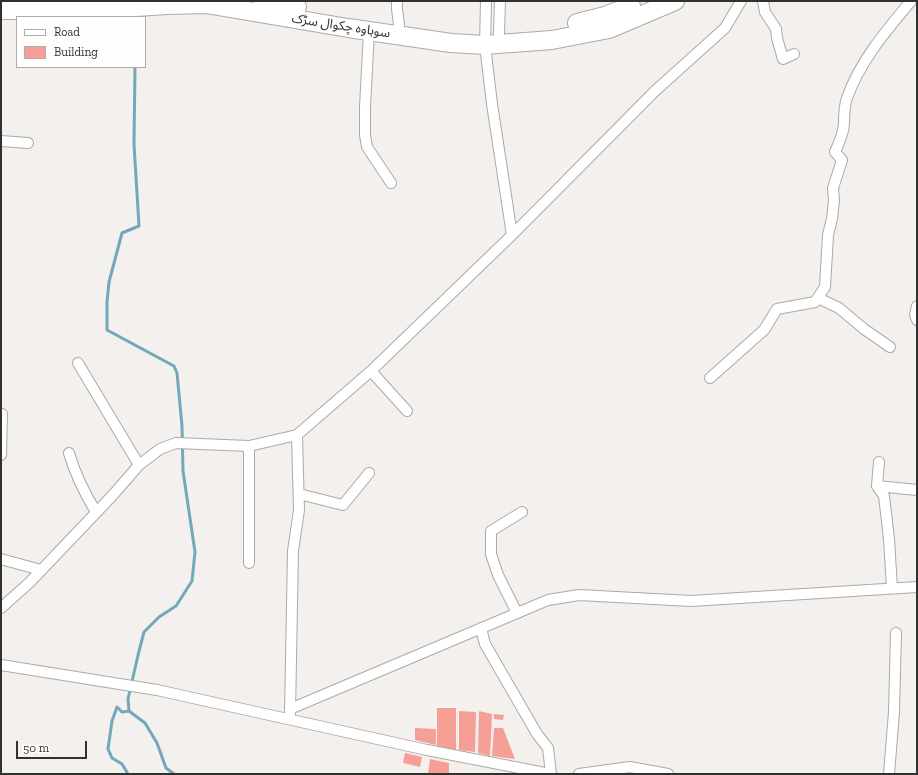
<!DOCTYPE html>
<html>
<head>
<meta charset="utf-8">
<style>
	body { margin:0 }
	#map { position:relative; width:918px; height:775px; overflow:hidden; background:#f3f0ed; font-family:"Zilla Slab",serif }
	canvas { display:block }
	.frame { position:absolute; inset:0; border:2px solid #31312f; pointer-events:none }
	.legend { position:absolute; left:16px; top:16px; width:130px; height:52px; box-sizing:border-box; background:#fffefc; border:1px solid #adacaa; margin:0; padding:5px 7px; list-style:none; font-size:12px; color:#31312f }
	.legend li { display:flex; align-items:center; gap:8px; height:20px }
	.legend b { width:20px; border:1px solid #adacaa }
	.scale { position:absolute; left:16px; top:741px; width:71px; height:18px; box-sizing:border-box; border:2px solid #31312f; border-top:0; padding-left:5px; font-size:12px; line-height:14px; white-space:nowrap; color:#31312f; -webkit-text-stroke:3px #fffefc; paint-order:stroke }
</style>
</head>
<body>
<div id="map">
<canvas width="918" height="775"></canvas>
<div class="frame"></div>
<ul class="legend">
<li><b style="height:5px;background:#fff"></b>Road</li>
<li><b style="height:11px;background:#f69f96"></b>Building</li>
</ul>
<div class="scale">50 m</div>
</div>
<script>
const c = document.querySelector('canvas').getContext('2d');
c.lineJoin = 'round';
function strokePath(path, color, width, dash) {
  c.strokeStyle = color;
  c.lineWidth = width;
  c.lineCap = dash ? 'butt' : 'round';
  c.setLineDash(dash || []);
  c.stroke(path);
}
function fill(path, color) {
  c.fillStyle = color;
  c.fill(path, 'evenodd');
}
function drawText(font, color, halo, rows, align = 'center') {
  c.font = font + ' "Zilla Slab","Noto Sans Arabic",serif';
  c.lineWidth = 3;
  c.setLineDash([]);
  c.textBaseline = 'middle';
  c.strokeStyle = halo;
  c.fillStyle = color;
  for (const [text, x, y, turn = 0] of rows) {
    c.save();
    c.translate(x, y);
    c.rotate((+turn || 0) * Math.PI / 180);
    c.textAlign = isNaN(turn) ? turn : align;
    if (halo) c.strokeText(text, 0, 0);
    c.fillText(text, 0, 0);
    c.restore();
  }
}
const stream = new Path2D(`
	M136,17V16
	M129,711L145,723L157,743L166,768L174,774
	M128,774L122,764L112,758L108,749L112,721L117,707L122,712L129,711L128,699L139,651L144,632L159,617L176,606L192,581L195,552L183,471L182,426L177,373L174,366L107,330V302L109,282L122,233L139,226L134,144L135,67`);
const building = new Path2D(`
	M437,708H456V750L437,746Z
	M459,711L476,712L475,752L459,750Z
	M479,711L492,714L490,756L478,753Z
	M494,714L504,715L503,720L494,719Z
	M415,728L436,729V745L415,740Z
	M494,728H503L515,759L492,756Z
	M405,753L422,757L420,767L403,763Z
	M430,759L449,763V774H428Z`);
const street = new Path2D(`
	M397,1V9L399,25
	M486,1L485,45L492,104L512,235
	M763,1L765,12L776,29L777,38L783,59L794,54
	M369,31L365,107V135L367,147L391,183
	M499,34L500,1
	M1,141L28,143
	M818,298L839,308L864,329L890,347
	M917,306L915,315L917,320
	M78,363L139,465
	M371,371L407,411
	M710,378L764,330L777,309L815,302L825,287L828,235L832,219L834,200L833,188L842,160L835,152C839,143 844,133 844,123C844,115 844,106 847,98C860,61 886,31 911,1
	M69,453C75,474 85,494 96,512
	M1,455L2,414
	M879,462L877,486L884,496L889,539L892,588
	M877,486L917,490
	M299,494L343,505L369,473
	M1,559L41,570
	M249,563V446
	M1,608L30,582L112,496L139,465L160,449L176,443L249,446L297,435L371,371L512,235L655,91L725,28L741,1
	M517,613L498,575L491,554V531L522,512
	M481,628L485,644L537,734L548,748L551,774
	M1,665L157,690L427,750L550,774
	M290,709L548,600L579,595L691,601L917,587
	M290,714L293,551L299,510L297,435
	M579,774L630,767L668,774
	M889,774L894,712L896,633`);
const highway = new Path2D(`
	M262,1L297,7
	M1,10H89L167,5L206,4L348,28L451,43L485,45L552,40L609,29L675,1
	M577,23L605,16L631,6`);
const streetNames = [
	["سوہاوہ چکوال سڑک",341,26,9]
];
strokePath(stream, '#72a8ba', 3);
fill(building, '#f69f96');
strokePath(street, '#acaaa7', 12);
strokePath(highway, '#acaaa7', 20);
strokePath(street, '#fff', 10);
strokePath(highway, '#fff', 18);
drawText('13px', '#31312f', '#fffefc', streetNames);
</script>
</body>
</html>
